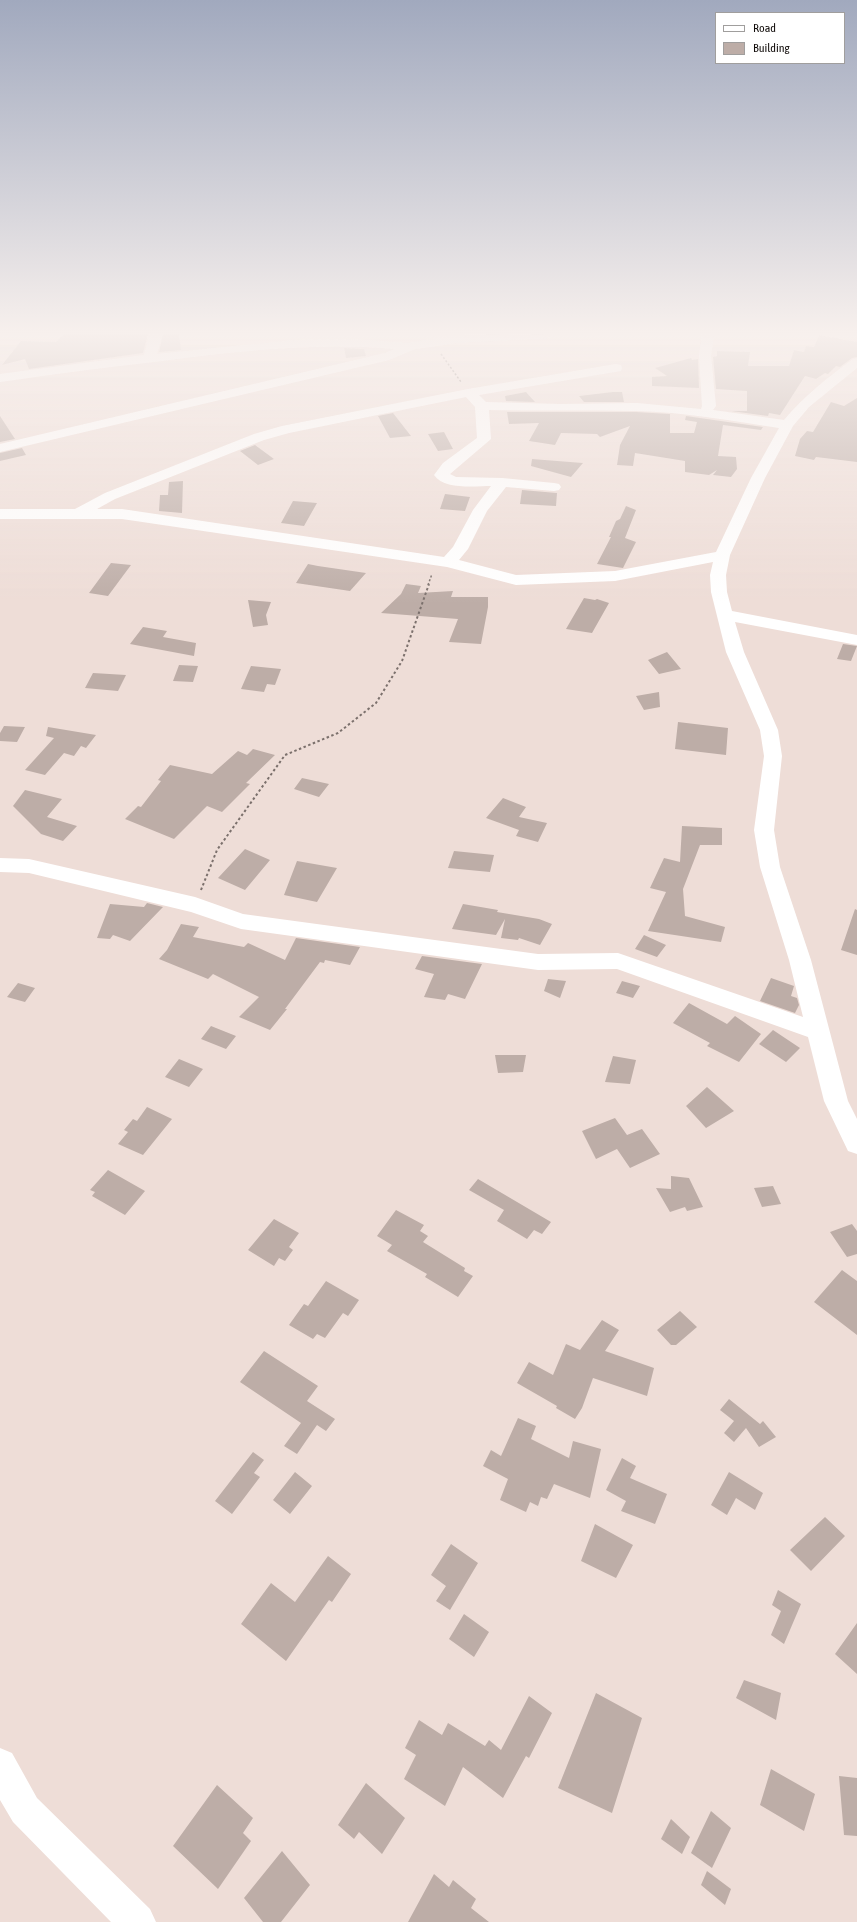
<!DOCTYPE html>
<html>
<head>
<meta charset="utf-8">
<style>
	body { margin:0 }
	#map { position:relative; width:857px; height:1922px; overflow:hidden; background:#eeddd7; font-family:"Asap Condensed",sans-serif }
	canvas { display:block }
	.legend { position:absolute; left:715px; top:12px; width:130px; height:52px; box-sizing:border-box; background:#fff; border:1px solid #a09e9d; margin:0; padding:5px 7px; list-style:none; font-size:12px; color:#110c0a }
	.legend li { display:flex; align-items:center; gap:8px; height:20px }
	.legend b { width:20px; border:1px solid #a09e9d }
</style>
</head>
<body>
<div id="map">
<canvas width="857" height="1922"></canvas>
<ul class="legend">
<li><b style="height:5px;background:#fff"></b>Road</li>
<li><b style="height:11px;background:#bdada7"></b>Building</li>
</ul>
</div>
<script>
const c = document.querySelector('canvas').getContext('2d');
c.lineJoin = 'round';
function fill(path, color) {
  c.fillStyle = color;
  c.fill(path, 'evenodd');
}
function strokePath(path, color, width, dash) {
  c.strokeStyle = color;
  c.lineWidth = width;
  c.lineCap = dash ? 'butt' : 'round';
  c.setLineDash(dash || []);
  c.stroke(path);
}
const building = new Path2D(`
	M64,334H148L143,353L29,369L25,359L2,365L21,341L56,342Z
	M163,334H179L181,350L159,352Z
	M819,335L857,342V357L852,358L840,367L836,366L828,374L825,373L816,379L805,376L780,415L769,413L768,416L731,411H747V391L716,389L713,357L717,356V351L750,352L748,366H789L794,350L804,352L806,346L814,347Z
	M344,348L364,349L366,356L346,358Z
	M691,358L692,360L698,359L699,388L652,386V377L667,376L655,368Z
	M526,392L535,402L506,401L505,396Z
	M613,392H622L624,402H584L579,396Z
	M857,398V462L816,457L814,460L795,456L800,439L807,431L813,432L831,402L844,406Z
	M507,412H636L670,414V433H694L697,422L685,420L686,416L763,427L761,430L723,425L718,456L736,457L737,469L731,477L713,475L717,470L709,475L685,472V461L635,453L633,466L617,465L620,445L630,426L600,437L597,434L561,433L555,445L529,441L539,423L509,424Z
	M393,413L411,436L390,438L378,416Z
	M0,416L15,439L0,442Z
	M444,432L453,449L438,451L428,434Z
	M255,445L274,459L258,465L240,451Z
	M22,448L26,455L0,461V453Z
	M532,459L583,463L571,477L531,466Z
	M183,481L182,513L159,511L160,495H168L169,482Z
	M522,490L557,493L556,506L520,504Z
	M445,494L470,497L465,511L440,509Z
	M293,501L317,503L304,526L281,523Z
	M626,506L636,510L625,538L636,542L623,568L597,564L611,537H609L616,521L620,519Z
	M111,563L131,565L108,596L89,593Z
	M308,564L318,566L366,573L350,591L296,583Z
	M406,584L421,586L418,593L453,591L451,597H488V607L481,644L449,642L458,619L381,613L401,594Z
	M584,598L595,600L597,599L609,603L592,633L566,629Z
	M248,600L271,602L266,615L268,625L253,627Z
	M143,627L167,631L163,637L196,643L194,656L130,644Z
	M843,644L857,646L851,661L837,659Z
	M667,652L681,669L659,674L648,660Z
	M179,665L198,666L193,682L173,681Z
	M251,666L281,669L275,685L267,684L264,692L241,689Z
	M93,673L126,675L118,691L85,688Z
	M659,692L660,707L644,710L636,696Z
	M678,722L728,728L726,755L675,749Z
	M4,726L25,727L17,742L0,741V733Z
	M48,727L96,735L86,748L81,746L74,756L64,753L45,775L25,770L54,738L46,736Z
	M253,749L275,755L246,783L250,784L222,812L207,806L174,839L125,819L138,806L141,807L161,781L158,780L170,765L212,774L238,751L247,755Z
	M302,778L329,784L319,797L294,789Z
	M25,790L62,799L47,817L77,826L63,841L41,834L13,806Z
	M503,798L526,807L519,817L547,823L538,842L516,836L519,830L486,818Z
	M682,826L722,828V845H700L683,889L685,916L725,927L721,942L648,931L666,892L650,888L664,858L680,862Z
	M245,849L270,860L245,890L218,878Z
	M454,851L494,855L490,872L448,868Z
	M297,861L337,868L317,902L284,895Z
	M147,903L163,907L130,941L113,935L110,939L97,938L110,904L144,907Z
	M463,904L498,910L497,912L539,919L552,924L540,945L519,938L518,940L501,938L505,919L496,935L452,929Z
	M855,909L857,910V955L841,950Z
	M181,924L199,927L193,937L244,947L248,943L285,960L296,938L360,947L350,965L325,960L324,963L320,962L285,1009H287L270,1030L239,1017L259,997L213,974L208,979L159,959L167,950Z
	M644,935L666,945L657,957L635,949Z
	M422,956L482,964L465,999L448,994L445,1000L424,997L434,974L415,969Z
	M771,978L794,986L791,996L797,998L799,1005L795,1013L760,1001Z
	M548,979L566,981L560,998L544,991Z
	M622,981L640,986L633,998L616,993Z
	M18,983L35,988L25,1002L7,997Z
	M689,1003L727,1024L735,1016L761,1034L739,1062L707,1046L710,1043L673,1023Z
	M211,1026L236,1036L226,1049L201,1039Z
	M773,1030L800,1048L786,1062L759,1044Z
	M495,1055H526L523,1072L498,1073Z
	M613,1056L636,1060L630,1084L605,1082Z
	M179,1059L203,1069L189,1087L165,1077Z
	M707,1087L734,1111L706,1128L686,1106Z
	M147,1107L172,1119L143,1155L118,1144L128,1132L124,1130L133,1119L137,1121Z
	M615,1118L627,1135L642,1129L660,1154L630,1168L617,1149L596,1159L582,1131Z
	M108,1170L145,1191L125,1215L92,1196L95,1192L90,1190Z
	M671,1176L689,1178L703,1207L687,1211L685,1207L670,1212L656,1188L671,1189Z
	M478,1179L551,1222L542,1234L534,1230L527,1239L497,1221L504,1210L469,1190Z
	M773,1186L781,1204L762,1207L754,1188Z
	M396,1210L424,1225L420,1231L428,1236L423,1242L465,1268L464,1271L473,1276L458,1297L425,1277L427,1274L387,1251L392,1245L377,1236Z
	M274,1219L299,1233L289,1247L293,1250L285,1261L279,1258L274,1266L248,1250Z
	M852,1224L857,1231V1254L847,1257L830,1232Z
	M842,1270L857,1281V1335L814,1302Z
	M326,1281L359,1300L348,1316L343,1313L325,1338L317,1334L313,1339L289,1325L304,1304L308,1306Z
	M680,1311L697,1327L676,1345H671L657,1330Z
	M602,1320L619,1330L605,1351L654,1368L647,1396L593,1378L582,1408L575,1419L556,1408L557,1406L517,1383L529,1362L553,1375L566,1344L580,1350Z
	M264,1351L318,1386L307,1401L335,1419L326,1431L317,1425L297,1454L284,1446L301,1423L240,1382Z
	M729,1399L760,1424L763,1421L776,1437L759,1447L746,1428L734,1442L724,1433L734,1421L720,1410Z
	M518,1418L536,1426L531,1439L569,1458L573,1441L601,1449L590,1498L554,1484L547,1499L541,1497L538,1506L530,1502L526,1512L500,1500L508,1479L483,1466L491,1450L501,1456Z
	M253,1452L264,1460L254,1473L260,1477L232,1514L215,1501Z
	M622,1458L636,1466L630,1478L667,1494L655,1524L621,1511L626,1501L606,1490Z
	M295,1472L312,1486L290,1514L273,1500Z
	M729,1472L763,1493L755,1510L736,1498L727,1515L711,1505Z
	M825,1517L845,1536L811,1571L790,1550Z
	M595,1524L633,1545L616,1578L581,1561Z
	M451,1544L478,1563L450,1610L436,1601L446,1586L431,1575Z
	M328,1556L351,1574L332,1602L329,1600L286,1661L241,1624L271,1583L295,1602Z
	M778,1590L801,1604L784,1644L771,1635L781,1611L772,1605Z
	M464,1614L489,1632L474,1657L449,1639Z
	M857,1623V1674L835,1654Z
	M744,1680L781,1693L776,1720L736,1698Z
	M596,1693L642,1718L612,1813L558,1788Z
	M529,1696L552,1713L529,1758L526,1756L503,1798L463,1767L445,1806L404,1779L416,1755L405,1748L419,1720L442,1735L448,1723L485,1746L489,1740L501,1750Z
	M771,1769L815,1794L804,1831L760,1805Z
	M839,1776L857,1778V1836L844,1835Z
	M366,1783L405,1818L382,1854L359,1832L354,1839L338,1825Z
	M217,1785L253,1818L243,1833L251,1841L218,1889L173,1846Z
	M711,1811L731,1828L712,1868L691,1853Z
	M671,1819L690,1837L682,1854L661,1839Z
	M282,1851L310,1885L281,1922H263L244,1898Z
	M707,1871L731,1889L725,1905L701,1885Z
	M434,1874L449,1887L453,1880L476,1899L471,1908L489,1922H408Z`);
const pathFar1 = new Path2D(`
	M441,354L461,382
	M428,585L432,574`);
const path = new Path2D(`
	M201,890L217,850L285,755L338,733L376,703L402,661L429,584`);
const minor = new Path2D(`
	M150,334H162L157,354L294,340L350,339L408,343L457,335L554,334L548,338L457,343L415,349L389,360L0,452V444L385,353L395,349C317,342 239,351 162,361C108,367 54,374 0,382V374L144,355Z
	M702,334H714L711,356L716,406L713,410L784,420C804,396 827,378 853,359L857,358V368L809,407L793,426L765,478L730,555L726,575L727,592L732,611L857,635V645L735,622L744,652L778,730L782,756L774,830L780,867L811,960L848,1101L857,1119V1154L848,1151L824,1101L808,1037L617,969L538,970L241,929L191,912L29,873L0,872V858L29,859L195,897L243,914L538,954L618,953L803,1017L789,960L760,867L754,830L764,756L760,730L726,652L711,592L710,575L713,562L615,581L516,585L447,567L122,519H0V509H75L105,493L254,434L282,426L468,389L616,364L621,365L622,368L621,371L479,395L486,402L560,404L637,403L701,409L702,406L699,356ZM466,397L475,407L477,438L443,463L434,475C444,490 475,486 491,486L473,510L453,547L444,557L122,509H97L115,499L264,440L289,433ZM489,410C538,411 587,410 636,411C684,412 732,421 779,428L751,478L716,552L615,571L516,575L459,560L468,549L487,511L506,487L554,491L559,490L561,487L559,484L554,483L502,478L456,477L450,474L491,439Z
	M0,1748L12,1753L37,1798L150,1909L156,1922H111L13,1822L0,1800Z`);
fill(building, '#bdada7');
strokePath(pathFar1, '#7b706c', 1.5, [2, 2]);
strokePath(path, '#7b706c', 2, [2.5, 2.5]);
fill(minor, '#fff');
const sky = c.createLinearGradient(0, 0, 0, 604);
sky.addColorStop(0, '#a1a9be');
sky.addColorStop(0.55, '#f7f0ed');
sky.addColorStop(1, '#f7f0ed00');
c.fillStyle = sky;
c.fillRect(0, 0, 857, 604);
</script>
</body>
</html>
